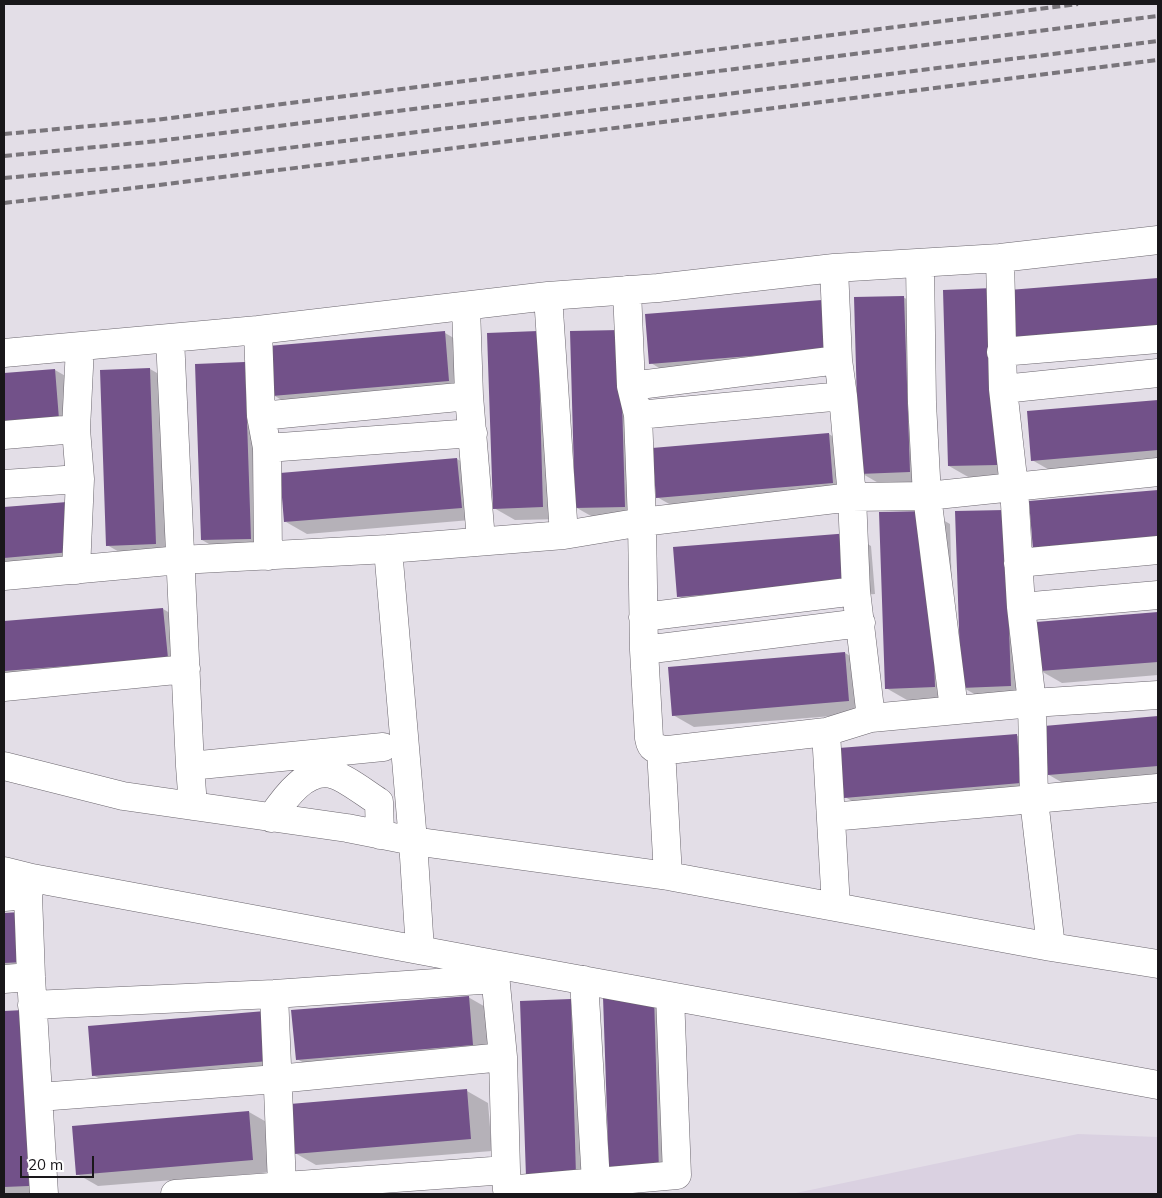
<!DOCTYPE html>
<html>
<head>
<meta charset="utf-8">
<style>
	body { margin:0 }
	#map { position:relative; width:1162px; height:1198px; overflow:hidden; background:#e3dee7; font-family:Mulish,sans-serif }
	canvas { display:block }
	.frame { position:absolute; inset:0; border:5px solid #19171a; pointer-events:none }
	.scale { position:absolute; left:20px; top:1156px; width:74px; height:22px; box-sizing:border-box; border:2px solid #19171a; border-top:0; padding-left:6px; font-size:15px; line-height:18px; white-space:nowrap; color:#19171a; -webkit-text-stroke:4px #fff; paint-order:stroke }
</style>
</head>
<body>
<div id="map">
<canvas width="1162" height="1198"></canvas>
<div class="frame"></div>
<div class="scale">20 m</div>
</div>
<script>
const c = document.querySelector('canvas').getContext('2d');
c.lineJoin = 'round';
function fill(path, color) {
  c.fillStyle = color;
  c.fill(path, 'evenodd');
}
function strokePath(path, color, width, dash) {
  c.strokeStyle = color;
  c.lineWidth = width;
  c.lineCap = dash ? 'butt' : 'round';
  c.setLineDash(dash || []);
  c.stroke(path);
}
const built = new Path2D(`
	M1078,1134L1158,1137V1194H791Z`);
const shadow = new Path2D(`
	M1158,279V341L1014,339L1019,476L970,478L949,466L1010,291Z
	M903,297L924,309L930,484L882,485L861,473Z
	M646,315L847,361L672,376L651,363Z
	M619,331L646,518L598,520L577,508Z
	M537,332L564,519L515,520L494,508Z
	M445,333L466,345L469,393L294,407L273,395Z
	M245,363L266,376L272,550L223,552L202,540Z
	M150,369L171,381L177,556L128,557L107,545Z
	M55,370L76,382L80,430L4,436V374Z
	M1158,401V464L1053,472L1032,460L1029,412Z
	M829,434L850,447L854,495L678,509L657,497Z
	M457,459L478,471L482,519L307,534L286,522Z
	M67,503L88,516L92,564L4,571V509Z
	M1005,511L1031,697L983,699L962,687Z
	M929,512L950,524L955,699L907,700L886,688Z
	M850,534L871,546L875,594L699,608L678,596Z
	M163,609L184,621L188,669L4,678V622Z
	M1158,613V675L1062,683L1041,671L1038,623Z
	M845,653L866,665L870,713L694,727L673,715Z
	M1158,718V779L1070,787L1049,775L1045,727Z
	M1016,735L1037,747L1042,795L866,809L845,797Z
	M19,913L44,973L4,976V915Z
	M468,997L489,1009L494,1057L318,1071L297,1059Z
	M605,998L674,1009L680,1183L632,1185Z
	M570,1001L591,1013L597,1188L549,1189Z
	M24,1011L50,1194H4V1012Z
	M265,1012L290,1072L114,1087L93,1075Z
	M467,1091L488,1103L492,1151L316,1165L295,1153Z
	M249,1112L270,1124L274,1172L98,1186L77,1174Z`);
const building = new Path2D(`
	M1158,278V328L1013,340L1009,290Z
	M993,288L998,465L948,466L943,290Z
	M904,296L910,472L859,474L854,297Z
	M822,300L827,350L649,364L645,314Z
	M620,330L625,507L575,508L570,331Z
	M445,331L449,381L272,396L268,346Z
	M538,331L543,507L493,509L487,333Z
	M245,362L251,539L201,540L195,364Z
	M150,368L156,544L106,546L100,370Z
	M55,369L59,419L4,423V373Z
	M1158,400V450L1031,461L1027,411Z
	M829,433L833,483L656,498L652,448Z
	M457,458L462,508L284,522L280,473Z
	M1158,490V540L1033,550L1029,501Z
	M67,502L71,552L4,558V507Z
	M1005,510L1011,686L961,688L955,511Z
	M929,511L935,687L885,689L879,512Z
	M850,533L854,582L677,597L673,547Z
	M163,608L168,658L4,671V621Z
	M1158,612V662L1040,671L1036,622Z
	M845,652L849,701L672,716L668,667Z
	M1158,716V766L1048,775L1044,726Z
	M1017,734L1021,783L844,798L839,748Z
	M20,912L24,962L4,963V913Z
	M654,995L659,1172L609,1173L603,997Z
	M469,996L473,1045L296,1060L291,1010Z
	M571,999L576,1176L526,1177L520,1001Z
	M24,1010L29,1186L4,1187V1011Z
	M265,1011L269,1061L92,1076L88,1026Z
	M467,1089L471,1139L294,1154L290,1104Z
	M249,1111L253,1160L76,1175L72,1126Z`);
const minor = new Path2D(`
	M1000,258L1003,389L1014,487L1021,607L1032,703L1034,800L1051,947
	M920,264L922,403L927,496L954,709
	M834,268L838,360L843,396L852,497L856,591L871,718
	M627,290L631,386L638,415L642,522L644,650L649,738C651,751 656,749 668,750L826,732L871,718L1032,703L1158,695
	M548,296L564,535
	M466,307L469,396L481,540
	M258,330L261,416L267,448L268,556
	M170,338L190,766L193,806
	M1001,352L1158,339
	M4,353L258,330L548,296L658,288L834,268L1000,258L1158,240
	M631,386L838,360
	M1003,389L1158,373
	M638,415L843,396
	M261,416L469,396
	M4,435L76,429
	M267,448L473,433
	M4,484L80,479
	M388,549L413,841L420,950
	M1018,563L1158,550
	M76,570L80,479L76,429L80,347
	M4,576L180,560L388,549L564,535L642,522L852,497L927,496L1158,472
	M1021,607L1158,595
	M643,617L856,591
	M644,650L861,623
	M4,687L186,669
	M826,732L836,907
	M661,749L668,876
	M4,766L123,796L347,828L413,841L668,876L1051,947L1158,964
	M190,766L383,747
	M831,817L1158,788
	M271,818C284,799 307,765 335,775C349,780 366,794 379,802L380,835
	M4,871L32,878
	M28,895L32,878L494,964L1158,1085
	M4,897L28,895L31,977L44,1194
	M4,979L31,977
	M584,980L596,1182
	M274,994L282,1185
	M32,1005L274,994L495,979
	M39,1097L277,1079L503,1057
	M506,1170L507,1190L677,1175L670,996
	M175,1194L506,1170L503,1057L494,964`);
const rail = new Path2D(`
	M4,134L155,120L1078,4
	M4,156L158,141L1158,16
	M4,178L157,164L1158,41
	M4,203L159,185L1158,60`);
fill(built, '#dad1e1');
fill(shadow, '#0003');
fill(building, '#725189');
strokePath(minor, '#6b666e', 29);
strokePath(minor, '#fff', 28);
strokePath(rail, '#79757b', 4, [8, 4]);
</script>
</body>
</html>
